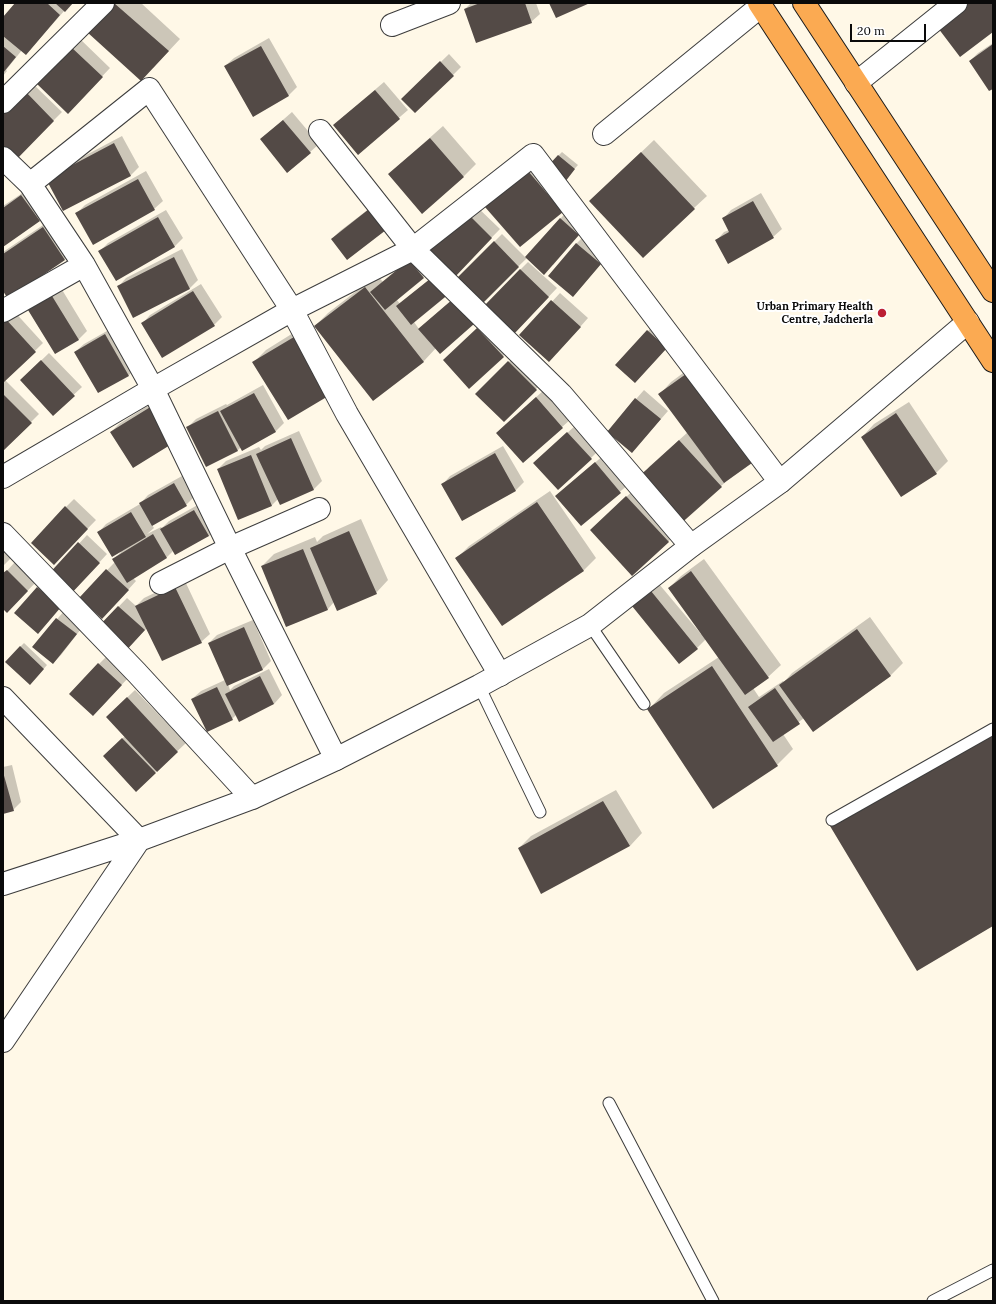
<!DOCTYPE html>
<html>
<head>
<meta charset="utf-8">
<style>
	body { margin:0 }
	#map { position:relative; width:996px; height:1304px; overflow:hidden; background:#fff8e7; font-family:Lora,serif }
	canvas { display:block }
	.frame { position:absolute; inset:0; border:4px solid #0a0a0a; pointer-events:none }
	.scale { position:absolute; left:850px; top:24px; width:76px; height:18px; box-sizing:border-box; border:2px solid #0a0a0a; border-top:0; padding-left:5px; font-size:12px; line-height:14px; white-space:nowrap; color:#0a0a0a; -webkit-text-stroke:3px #fff; paint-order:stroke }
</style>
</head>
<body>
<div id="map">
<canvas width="996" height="1304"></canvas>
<div class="frame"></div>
<div class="scale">20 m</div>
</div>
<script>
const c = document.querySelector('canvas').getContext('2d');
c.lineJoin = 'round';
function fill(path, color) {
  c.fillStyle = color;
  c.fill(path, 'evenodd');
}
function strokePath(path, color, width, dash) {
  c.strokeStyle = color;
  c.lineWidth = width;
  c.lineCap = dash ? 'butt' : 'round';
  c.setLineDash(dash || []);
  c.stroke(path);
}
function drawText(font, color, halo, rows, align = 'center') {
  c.font = font + ' Lora,serif';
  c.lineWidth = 4;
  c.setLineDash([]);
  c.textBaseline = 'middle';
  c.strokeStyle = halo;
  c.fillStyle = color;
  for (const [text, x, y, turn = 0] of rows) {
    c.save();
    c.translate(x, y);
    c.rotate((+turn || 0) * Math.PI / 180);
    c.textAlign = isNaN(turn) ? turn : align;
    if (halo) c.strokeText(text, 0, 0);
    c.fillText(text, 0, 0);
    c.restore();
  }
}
const shadow = new Path2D(`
	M16,3H73L65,10L26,54L22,50L6,70L7,71L3,76V18Z
	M115,3H141L180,39L153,68L88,32Z
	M471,3H536L540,14L531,22L465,9Z
	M79,38L110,68L76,104L36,82Z
	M269,38L297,87L289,95L253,115L225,66L234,58Z
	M993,43V88L970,61L978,53Z
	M449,54L461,67L453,75L411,91Z
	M384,82L408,110L358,153L343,117Z
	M32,83L62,112L15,159L3,112Z
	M292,112L319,144L288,172L261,139Z
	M443,126L476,164L464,176L389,174Z
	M122,136L139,167L131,175L64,210L56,171Z
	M654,140L707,196L694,208L590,201Z
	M562,152L578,165L568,176L558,156Z
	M540,159L562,211L487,207Z
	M146,171L163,201L154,209L77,213L85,205Z
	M30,188L47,213L39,221L3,246V206Z
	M761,193L782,229L773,237L728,262L716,241L724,232L729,230L723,219L731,210Z
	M378,202L332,239L340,231Z
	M474,204L500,229L454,276L455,281L502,234L526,258L568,210L586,226L553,265L527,258L479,305L458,284L414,322L419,329L461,292L436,348L423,362L315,326L328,313L377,275L383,282L418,253L432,269L397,300L400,304L444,267Z
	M166,210L183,238L174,247L99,252L108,243Z
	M52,219L73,251L65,259L8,297L3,289V252Z
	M584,236L608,256L573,296L576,244Z
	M182,249L198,280L190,288L134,317L118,287L126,278Z
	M528,262L557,288L522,325L520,270Z
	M201,284L222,317L214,325L142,324L150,315Z
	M61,288L87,331L79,339L55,353L29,311L37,302Z
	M560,293L588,318L557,353L521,335Z
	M12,309L43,343L5,380L39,414L3,450V317Z
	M486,321L511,348L503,356L452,352Z
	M656,323L674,340L635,382L648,331Z
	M306,325L342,382L254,362L266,350Z
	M114,327L137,367L129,375L99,392L75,352L84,344Z
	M49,353L82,387L53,414L21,380Z
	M517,354L544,381L504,421L477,394Z
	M698,362L730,478L677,526L680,529L668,542L591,530L640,484L649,467L688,432L659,395L671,382Z
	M263,385L284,423L276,431L241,447L237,451L188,427L196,419L226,404L227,405Z
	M544,390L571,419L523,462L505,425Z
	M644,390L668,411L632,452L608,431Z
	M160,398L174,441L111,432L119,424Z
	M909,402L948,461L936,473L862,437L874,424Z
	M576,425L599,450L591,458L543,455Z
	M299,431L322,481L314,489L280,504L278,499L272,505L239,519L218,469L226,461L259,447L261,450L265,446Z
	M503,446L524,482L516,490L463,520L442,485L450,476Z
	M604,455L629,484L581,525L565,488Z
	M182,476L194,497L186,505L152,525L154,528L147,534L161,527L162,528L169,521L203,502L217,527L209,536L173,551L167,557L133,578L136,581L110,610L80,598L115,562L114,559L121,552L98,533L106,524L140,504L148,495Z
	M550,491L596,558L584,570L502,625L457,558L469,546Z
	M74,499L96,520L62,555L66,507Z
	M361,519L388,580L376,593L334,602L328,609L287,626L262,566L274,554L315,537L317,542L323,536Z
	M87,535L107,554L76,588L46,624L38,588Z
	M3,541L16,553L3,566Z
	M704,559L781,665L768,677L753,688L759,697L783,681L784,682L792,673L870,617L903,663L891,675L813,731L804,718L783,734L793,749L777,765L648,710L664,693L719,657L706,639L697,648L633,606L659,584L701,634L702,633L669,588L681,576Z
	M15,562L36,582L7,612L3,608V575Z
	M184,579L210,634L201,642L147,628L123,653L97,629L127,598L136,606L144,598Z
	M65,610L84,625L61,655L53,663L33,647Z
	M253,620L271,661L263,669L228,684L230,690L234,686L269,669L282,695L274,704L236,715L232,719L192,699L201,691L225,680L209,643L217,635Z
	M24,643L47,665L34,680L20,647Z
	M107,656L129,677L101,707L99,664Z
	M135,690L186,743L136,790L104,756L125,736L107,717Z
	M12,765L21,802L13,810L3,813V767Z
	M616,790L642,833L630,846L519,848L531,836Z`);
const building = new Path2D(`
	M15,3H47L60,15L26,55L3,36V17Z
	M55,3H73L65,12Z
	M114,3L169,51L141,81L87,32Z
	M480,3H525L532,23L476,43L464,9Z
	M549,3H590L556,18Z
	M962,3H993V32L960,57L935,24Z
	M993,44V89L989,91L969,61Z
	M3,46L16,57L3,73Z
	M70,46L103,77L68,114L35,82Z
	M261,46L289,96L253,117L224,66Z
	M440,61L454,76L415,113L401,99Z
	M24,90L54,121L15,161L3,149V111Z
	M375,90L400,119L358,155L333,125Z
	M283,120L311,153L287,173L260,139Z
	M430,138L464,177L422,214L388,174Z
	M114,143L131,176L63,211L46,179Z
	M641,152L695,209L643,258L589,201Z
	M558,155L575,169L565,182L547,167Z
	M528,171L563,212L520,247L485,207Z
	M138,179L155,210L93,245L75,213Z
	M21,195L40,221L3,247V208Z
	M753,201L774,238L728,264L715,240L729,232L722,218Z
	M369,209L386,230L347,260L331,239Z
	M465,211L492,238L454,278L426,251Z
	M158,217L175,247L116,281L98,251Z
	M560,218L579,235L544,275L525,257Z
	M43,227L65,260L8,299L3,291V254Z
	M494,241L519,267L479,307L453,282Z
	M576,243L601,264L573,297L548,276Z
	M174,257L190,289L133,318L117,286Z
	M409,260L424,278L385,310L370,292Z
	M520,269L549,297L514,334L484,306Z
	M435,275L450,293L411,325L396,306Z
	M365,287L424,362L373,401L314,326Z
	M193,291L215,326L162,358L141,323Z
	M52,296L79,340L55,354L28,310Z
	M453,299L474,324L440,354L418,329Z
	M551,300L581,327L549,362L519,335Z
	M3,316L36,352L3,383Z
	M477,328L504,357L469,389L443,360Z
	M647,330L667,348L635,383L615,365Z
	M105,334L129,376L98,393L74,352Z
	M294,337L330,395L288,420L252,362Z
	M41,360L75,396L53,416L20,380Z
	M508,361L537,390L504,422L475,394Z
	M686,374L752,463L724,483L658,394Z
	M254,393L276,432L242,451L220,411Z
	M3,394L32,423L3,451Z
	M536,397L563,428L523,463L496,433Z
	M635,398L661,419L632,453L607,432Z
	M152,406L175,442L133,468L110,432Z
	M218,411L238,451L206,467L186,427Z
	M896,413L937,474L901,497L861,437Z
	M567,432L592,459L558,490L533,463Z
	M291,438L314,490L280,505L256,454Z
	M679,440L722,487L677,527L635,480Z
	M495,453L516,491L462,521L441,484Z
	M251,455L272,506L238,520L217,469Z
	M595,462L621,493L581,526L555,496Z
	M174,483L187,506L152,526L139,503Z
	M626,496L669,542L632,576L590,530Z
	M537,502L584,571L502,626L455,558Z
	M65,506L88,529L54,565L31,543Z
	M194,510L209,536L175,555L160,529Z
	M131,512L146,537L112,557L97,532Z
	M349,531L377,594L337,611L310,548Z
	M153,534L167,558L127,583L112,559Z
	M78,542L100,563L68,597L46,577Z
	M303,549L328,610L286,627L261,566Z
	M106,569L129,590L102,619L79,598Z
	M7,570L28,591L7,613L3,609V573Z
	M691,571L769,678L745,695L668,588Z
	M37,587L61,607L38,634L14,613Z
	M175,587L202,643L162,661L135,606Z
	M651,591L698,649L679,664L632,606Z
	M118,606L145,630L123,654L96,629Z
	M56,618L77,634L53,664L32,647Z
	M244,627L263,670L227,686L208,643Z
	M857,629L891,676L813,732L779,685Z
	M20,646L44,669L30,685L5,662Z
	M98,663L122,685L93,716L69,694Z
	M712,666L778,766L713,809L647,709Z
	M260,676L274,704L239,722L225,694Z
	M217,687L233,720L207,732L191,699Z
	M775,688L800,724L773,742L748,707Z
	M127,697L178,752L157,772L106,717Z
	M993,730V926L917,971L830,826Z
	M122,738L156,773L136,792L103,756Z
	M3,772L14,811L3,814Z
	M603,801L630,846L541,894L518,848Z`);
const service = new Path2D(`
	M590,625L644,704
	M479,686L540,812
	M832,820L993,729
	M609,1103L713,1301
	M933,1301L993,1270`);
const minor = new Path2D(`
	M392,25L449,3
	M856,83L956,3
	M3,102L103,3
	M320,131L413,249L561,394L691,546
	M604,134L761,6
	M3,158L30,184L84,265L153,389L230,548L336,759
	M30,184L149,89L292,310L347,414L500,675
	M3,311L84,265
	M3,477L153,389L292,310L413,249L533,155L780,482
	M3,534L137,673L252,798
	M161,583L230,548L319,509
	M3,698L139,840`);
const tertiary = new Path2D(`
	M3,884L139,840L252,798L336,759L479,686L590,625L691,546L780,482L968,322
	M3,1041L139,840`);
const trunk = new Path2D(`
	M759,3L993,361
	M804,3L993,291`);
const markers = [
	[882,313,5,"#bc2035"]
];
const poiNames = [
	["Urban Primary Health",873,307],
	["Centre, Jadcherla",873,320]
];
fill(shadow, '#0003');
fill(building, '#534a46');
strokePath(service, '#3d3d3d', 13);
strokePath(minor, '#3d3d3d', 24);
strokePath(tertiary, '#3d3d3d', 24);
strokePath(trunk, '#1b1b1b', 24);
strokePath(service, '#fff', 11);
strokePath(minor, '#fff', 22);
strokePath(tertiary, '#fff', 22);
strokePath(trunk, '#fbaa52', 22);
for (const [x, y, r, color] of markers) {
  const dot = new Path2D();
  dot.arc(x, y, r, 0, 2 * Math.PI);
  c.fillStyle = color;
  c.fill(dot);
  strokePath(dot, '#fff', 1.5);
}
drawText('bold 11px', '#0a0a0a', '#fff', poiNames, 'right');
</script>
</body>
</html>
